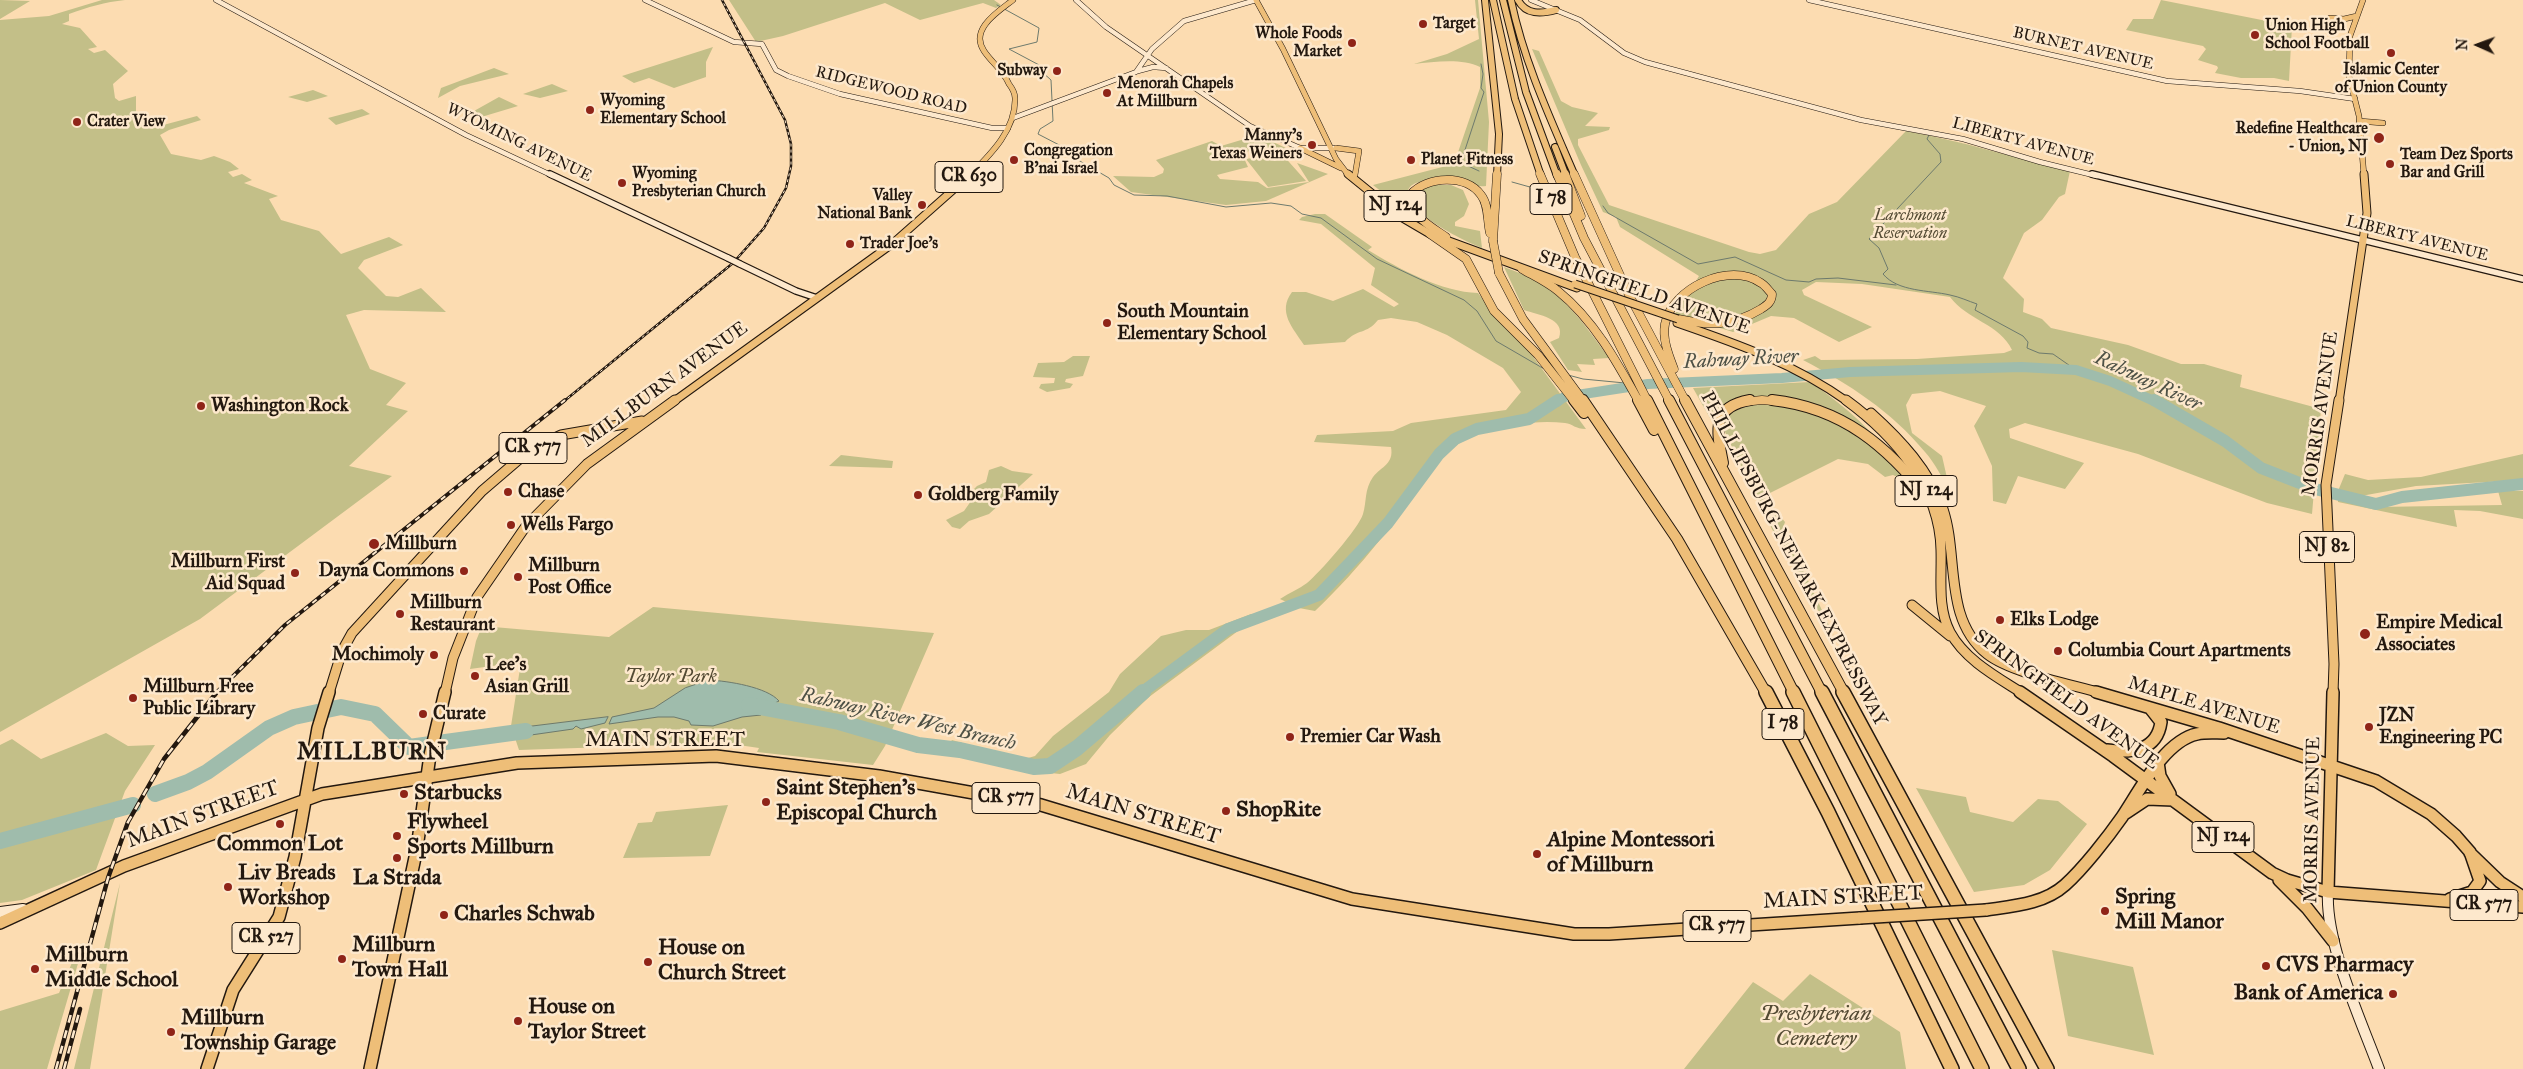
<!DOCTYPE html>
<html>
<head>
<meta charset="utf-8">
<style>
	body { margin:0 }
	#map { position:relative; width:2523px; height:1069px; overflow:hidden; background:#fcdcb1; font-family:"IM FELL Great Primer",serif }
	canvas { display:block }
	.north { position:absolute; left:2453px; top:20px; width:50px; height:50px; -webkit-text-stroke:4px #fde8cc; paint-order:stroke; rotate:272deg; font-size:14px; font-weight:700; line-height:20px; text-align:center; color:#23180f }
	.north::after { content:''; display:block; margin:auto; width:18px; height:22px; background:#23180f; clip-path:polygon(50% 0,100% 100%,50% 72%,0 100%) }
</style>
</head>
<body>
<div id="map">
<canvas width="2523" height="1069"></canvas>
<div class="north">N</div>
</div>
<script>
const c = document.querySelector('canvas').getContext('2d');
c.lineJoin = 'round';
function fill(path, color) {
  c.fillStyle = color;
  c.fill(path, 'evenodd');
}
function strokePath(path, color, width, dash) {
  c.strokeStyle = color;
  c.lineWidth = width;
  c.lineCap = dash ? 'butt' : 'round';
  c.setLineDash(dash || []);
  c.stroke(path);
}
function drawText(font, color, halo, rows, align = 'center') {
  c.font = font + ' "IM FELL Great Primer",serif';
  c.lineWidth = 5;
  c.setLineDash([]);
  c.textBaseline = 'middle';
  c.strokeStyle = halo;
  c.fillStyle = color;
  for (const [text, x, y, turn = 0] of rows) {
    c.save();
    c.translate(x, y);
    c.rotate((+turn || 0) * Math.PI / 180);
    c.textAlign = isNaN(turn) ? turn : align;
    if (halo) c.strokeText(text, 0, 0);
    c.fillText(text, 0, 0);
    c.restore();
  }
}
const green = new Path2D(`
	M0,0L30,1L0,19Z
	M102,0H125C105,2 88,7 69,14V21L62,24L80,28L97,47L88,49L94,53L105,50L128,71L113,84L115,98L119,101L136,96V114L151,119L152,128L197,116L201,120L169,130L160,135L171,154L201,160L214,156L230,162L239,169L228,172L233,177L242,174L252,180L244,183L278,196L269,199L281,220L319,231L341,254L389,237L403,245L364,260L358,268L386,296L398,297L421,288L446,312L364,310L346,315L370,369L406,383L386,405L408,411L349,466L392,476L200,619L0,732V20L49,16Z
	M729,0H994L1001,5L996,8L983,3L920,20L885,3L783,36L756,42Z
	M1475,0H1478L1489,122L1486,186C1461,189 1390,160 1410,214L1373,185L1454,164L1480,88V67C1462,58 1434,62 1414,64L1447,54L1479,39Z
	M2161,0L2292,26L2289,81L2274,78H2241L2215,73L2218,68L2217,66L2198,60L2206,49L2203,46L2126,30L2133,19H2153Z
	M713,47L706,62V77L674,88L649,78L634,83L622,76Z
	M1532,49L1539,51L1561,101L1572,107L1598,113L1585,126L1610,127L1609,130L1578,139V145L1609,205L1749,252L1760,254L1776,250L1809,214L1837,202L1906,131C1962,141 2015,158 2070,171L2065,194L2059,197L2042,220L2024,233L2003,278L2024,299L2023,312L2042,319L2051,328L2128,345L2181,364H2204L2242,375L2240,387L2321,409L2312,514L2267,503L2138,454L2025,423L2009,429L2010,438L2084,463L2065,489L2018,476L2006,504L1993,501L1992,466L1974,426L1986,406L1940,391L1912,394L1906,405L1912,433L1942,456L1950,491C1942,478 1935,463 1925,452C1891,411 1849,384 1803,360L1815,356L1821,360L1917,359L2004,353L2012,350C2000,324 1967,320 1950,297L1862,284L1816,282L1802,290L1804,295L1872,327L1839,342L1794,318L1771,316L1733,332L1675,314L1699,276L1620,227L1616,217L1603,212L1581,165Z
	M494,68L509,74L460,86L438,98L441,88Z
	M552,84L568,91L540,98L523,94Z
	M313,90L328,96L307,102L288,97Z
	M499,97L518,106L478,118L474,111Z
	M362,109L370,114L336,125L328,118Z
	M1258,135L1288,149H1254L1242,154L1248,167L1217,175L1220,179L1258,182L1267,188L1309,182L1297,163L1328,174L1266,201L1226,205L1131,192L1113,176L1154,177L1163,173L1164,169L1156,160L1212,141L1221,146Z
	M1281,153L1306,181L1268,187L1246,159Z
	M1432,185H1451L1463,190L1469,204L1464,216L1455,222V226L1480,231L1482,248C1465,241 1380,203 1432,185Z
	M1315,214H1325L1372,247L1368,250C1399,269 1442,292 1478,293L1505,328L1526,347L1586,429C1575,429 1573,424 1565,423C1540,420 1510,424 1486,431C1434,446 1409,501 1379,541C1359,566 1338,589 1315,611L1299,608L1280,599C1289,593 1299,589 1307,583C1319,573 1359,528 1363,514C1367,501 1364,490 1373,477C1382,466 1394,464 1391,447L1314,442L1317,435L1393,431L1411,423L1506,410L1521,392L1503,368L1447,335L1417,322L1391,318L1378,320C1366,335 1358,328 1345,342L1304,345C1293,328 1277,312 1292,292H1306L1333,301L1363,289L1394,307L1399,304L1371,285L1375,268L1321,224L1299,220L1302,217Z
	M1504,267C1559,286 1576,313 1609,358L1593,359L1595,365L1577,364L1582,372L1568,370L1550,342L1559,338C1566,318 1538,315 1524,310Z
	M1073,356H1090L1083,376L1066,379L1065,382L1073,384L1070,388L1047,392L1039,388L1041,384L1054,383L1055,378L1033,377L1038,363L1064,362Z
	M1810,382C1847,407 1886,441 1907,481L1893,475L1885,477L1868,464L1838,459L1764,496L1785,522L1782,531L1799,561L1834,636C1791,568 1754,498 1722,425L1711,420L1693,388Z
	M2523,454V480L2416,486L2361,496L2338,491L2345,474L2368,480L2421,477Z
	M841,455L893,461L892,468L829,466Z
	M1001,466L1012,471L1033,474L989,514L969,521L960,529L952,527L946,520L964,511L971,501L968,495L977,486L986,482L989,470Z
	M2498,491H2523V519L2480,511L2454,510L2457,527L2338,502V497L2377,507L2502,505Z
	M653,607L934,633L885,746L873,765L757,752L759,748L725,743L519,750L511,726L521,662L470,669L476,641L482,626L609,637Z
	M1251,614L1260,621L1242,628L1149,697L1110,735L1086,764L1060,774L1022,770L942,753L952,740L1021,760L1035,756L1053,736L1109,692L1120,674L1161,636L1186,630H1209Z
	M106,733L128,746L155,745L125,791L96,870L22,900L0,903V745L12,739L41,759Z
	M1916,788L1966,797L1970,812L2013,822L2038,799L2058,801L2087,824L2050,870L2024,885L1974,892Z
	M728,805L710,856L623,858L638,823L652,822L656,812Z
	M120,883L90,1069H74Z
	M84,943L47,1069H0V1011L59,993L80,944Z
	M2052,950L2133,967L2154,1055L2068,1036Z
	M1810,974L1900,1032L1906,1069H1684L1753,982L1783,1001Z`);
const water = new Path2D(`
	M709,680C728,681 767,687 779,701L765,708L761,715L742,717L713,726L691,725L689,721L674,717H658L609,724L612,717L654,708L685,688Z
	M608,717L605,723L581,729L576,726L573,729L531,735L511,733L525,727Z`);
const stream = new Path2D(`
	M997,5L1039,28L1037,42L1009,49L1041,66V71L1051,80L1053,121L1040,129L1038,134L1065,148L1073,157L1109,178L1114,185L1134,195L1167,196L1226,207L1271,203L1291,206L1302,214L1321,218L1377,259L1464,300L1477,311L1496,341L1546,370
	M1929,135L1927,139L1940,154L1941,162L1869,239L1879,248L1888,269L1883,274C1898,292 1929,290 1950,295C1960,297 1968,301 1977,304L1975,310L2023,336L2028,342L2027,348L2039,353L2053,354L2076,370
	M1479,171L1466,165L1462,159L1484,92L1481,88L1483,74L1481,64
	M1512,182L1537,189
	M1603,206L1608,213L1698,264L1735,257L1786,280L1809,282L1816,279L1838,278L1896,285
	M1568,375L1583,379L1625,383
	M1642,383L1648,384`);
const riverFar2 = new Path2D(`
	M1557,402L1564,397L1648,384L1782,378L1850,372L2021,367L2076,370L2110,381L2156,402`);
const riverFar1 = new Path2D(`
	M2154,400L2225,441L2261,468L2315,489L2376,504L2402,497L2523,484
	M1141,693L1228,629L1319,595L1388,523L1439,454L1455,439L1477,429L1529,419L1558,400`);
const river = new Path2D(`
	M749,705L839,722L918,745L960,750L1034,767L1050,766L1077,748L1143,692
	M155,794L188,782L207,772L269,728L294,717L341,707L375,714L409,747L526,731
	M0,841L133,805`);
const secondaryFar2 = new Path2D(`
	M216,0L466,135L553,176
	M645,0L734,42L762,44L776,70L788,76L840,94L992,128H1008
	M1076,0L1106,27L1250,126L1300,148H1336
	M1531,0L1580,20L1624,53L1645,62L1861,120L1963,139L2040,162L2097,176
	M1809,0L2167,81L2300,91L2355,99
	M1138,71L1153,67L1166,68
	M1013,118L1136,72L1152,49L1184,21L1256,0`);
const secondaryFar1 = new Path2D(`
	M550,174L728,258
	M2092,174L2523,279
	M740,264L796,291L817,298`);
const secondary = new Path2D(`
	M2328,892C2325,943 2361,1020 2379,1069
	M0,912L23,909`);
const primaryFar3 = new Path2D(`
	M1256,0L1283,49L1336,159L1349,176
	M2363,0L2350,36L2349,76L2359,116L2364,176
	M2330,18L2344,19L2357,16
	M2359,121L2383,123
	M1300,148L1341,168
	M1336,148L1359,151L1355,175
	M969,176C990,155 1016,130 1015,98C1015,93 1012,88 1009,84C1003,70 992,63 984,51C969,29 999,11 1013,0`);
const primaryFar2 = new Path2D(`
	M1348,174L1401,217L1430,234L1577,288
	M1677,323C1738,344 1795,364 1848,402
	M673,402L892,244L971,174
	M2339,402L2367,213L2364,174`);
const primaryFar1 = new Path2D(`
	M1846,400C1894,435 1940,488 1941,550C1942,577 1937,607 1950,632C1965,660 1997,677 2022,693
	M1871,413C1901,440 1929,470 1943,509C1959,556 1943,619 1987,654C2011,673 2070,684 2101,693
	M1912,605L1950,636
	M329,693L342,651L352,633L482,491L531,449L561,435L642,421
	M445,693L453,658L477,597L526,526L587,464L675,400
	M2333,693L2334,664L2326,485L2339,400`);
const primary = new Path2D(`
	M2020,692L2113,756L2272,873L2287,880L2328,892L2523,907
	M2096,692L2219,728L2376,781L2431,814L2456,836L2470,852L2480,881L2472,892L2450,899
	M2107,750C2132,753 2157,751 2161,722L2150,708
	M2158,762L2160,776L2170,794
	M2126,813L2147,799L2173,800
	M2470,853L2500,882L2523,897
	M2279,880L2307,908L2333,941
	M2328,892L2333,692
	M1986,910C2013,906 2044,904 2065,885C2083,869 2108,837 2122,817C2139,792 2164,741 2197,734C2206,732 2215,733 2224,733
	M0,923L124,866L322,794L517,763L716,756L879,776L1041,805L1352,899L1574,934H1609L1860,918
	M207,1069L233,990L279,917L295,857L318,728L329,692
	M370,1069L417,848L430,755L445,692`);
const highwayFar3 = new Path2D(`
	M1485,0L1499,134L1497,176
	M1493,0L1515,99L1541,176
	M1503,0L1526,92L1557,176
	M1511,0C1524,62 1550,118 1575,176
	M1518,0C1526,15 1541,14 1556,10
	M1555,147L1566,176`);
const highwayFar2 = new Path2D(`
	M1540,174L1575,257L1648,402
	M1557,174L1584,238L1670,402
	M1565,174L1581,216
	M1574,174L1629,295L1686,402
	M1430,234L1466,259L1494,311L1538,355L1575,402
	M1446,237C1430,226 1410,216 1411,194C1427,176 1466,174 1481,195C1489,205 1487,221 1490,233
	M1493,241L1497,174
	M1522,269C1534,276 1547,282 1558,291C1594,320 1617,362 1639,402
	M1499,273L1523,319L1584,402
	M1674,369C1669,356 1662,339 1665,324C1672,288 1730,261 1761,283C1765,285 1769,291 1772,294C1772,302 1767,305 1761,309C1733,326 1709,326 1678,319
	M1743,402L1762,400L1784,402`);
const highwayFar1 = new Path2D(`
	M1574,400L1584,413
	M1583,400L1677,539L1766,693
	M1638,400L1654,430
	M1647,400L1794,693
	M1669,400L1822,693
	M1685,400L1844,693
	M1772,400C1843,408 1887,446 1930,500
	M1723,463C1717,432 1710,407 1750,400`);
const highway = new Path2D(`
	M1766,692L1828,812L1952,1069
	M1793,692L1982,1069
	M1822,692L2019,1069
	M1843,692L2047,1069`);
const railFar2 = new Path2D(`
	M563,402L733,263L764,228L786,188L791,166V144L785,120L722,0`);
const railFar1 = new Path2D(`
	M216,693L285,625L565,400`);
const rail = new Path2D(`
	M56,1069L108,878L128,822L164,759L217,692
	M64,1069L80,1009`);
const secondaryBridge = new Path2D(`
	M728,258L740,264`);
const primaryBridgeFar1 = new Path2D(`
	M1575,284L1678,319`);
const primaryBridge = new Path2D(`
	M1860,918L1986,910`);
const highwayBridge = new Path2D(`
	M1493,241L1499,273`);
const markers = [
	[1423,24,5,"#8f2418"],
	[2255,35,5,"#8f2418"],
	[1352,43,5,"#8f2418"],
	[2391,53,5,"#8f2418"],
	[1057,71,5,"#8f2418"],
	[1107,93,5,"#8f2418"],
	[590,110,5,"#8f2418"],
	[77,122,5,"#8f2418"],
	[2379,138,6,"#8f2418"],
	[1312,145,5,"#8f2418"],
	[1014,160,5,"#8f2418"],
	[1411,160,5,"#8f2418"],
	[2390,164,5,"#8f2418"],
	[622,183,5,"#8f2418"],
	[922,205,5,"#8f2418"],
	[850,244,5,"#8f2418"],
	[1107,323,5,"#8f2418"],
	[201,406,5,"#8f2418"],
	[508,492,5,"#8f2418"],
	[918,495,5,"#8f2418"],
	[511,525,5,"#8f2418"],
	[374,544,6,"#8f2418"],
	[464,571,5,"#8f2418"],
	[295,573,5,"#8f2418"],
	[518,577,5,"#8f2418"],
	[400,614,5,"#8f2418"],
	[2000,620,5,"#8f2418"],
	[2365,634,6,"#8f2418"],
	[2058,651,5,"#8f2418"],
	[434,655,5,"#8f2418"],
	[475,676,5,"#8f2418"],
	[133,698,5,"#8f2418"],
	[423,714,5,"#8f2418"],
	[2369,727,5,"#8f2418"],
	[1290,737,5,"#8f2418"],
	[404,794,5,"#8f2418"],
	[766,802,5,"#8f2418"],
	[1226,811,5,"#8f2418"],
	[280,824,5,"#8f2418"],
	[397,836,5,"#8f2418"],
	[1537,854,5,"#8f2418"],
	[397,858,5,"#8f2418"],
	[228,887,5,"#8f2418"],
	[2105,911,5,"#8f2418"],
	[444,915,5,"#8f2418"],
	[342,959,5,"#8f2418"],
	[648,962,5,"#8f2418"],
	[2266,966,5,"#8f2418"],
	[35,969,5,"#8f2418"],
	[2393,994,5,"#8f2418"],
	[518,1021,5,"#8f2418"],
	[171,1032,5,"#8f2418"]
];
const farPoinames = [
	["Target",1433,24],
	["Union High",2265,26],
	["School Football",2265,44],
	["Whole Foods",1342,34,"right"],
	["Market",1342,52,"right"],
	["Islamic Center",2391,70,"center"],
	["of Union County",2391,88,"center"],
	["Subway",1047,71,"right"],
	["Menorah Chapels",1117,84],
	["At Millburn",1117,102],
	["Wyoming",600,101],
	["Elementary School",600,119],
	["Crater View",87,122],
	["Redefine Healthcare",2368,129,"right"],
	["- Union, NJ",2368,147,"right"],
	["Manny’s",1302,136,"right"],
	["Texas Weiners",1302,154,"right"],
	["Congregation",1024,151],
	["B'nai Israel",1024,169],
	["Team Dez Sports",2400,155],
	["Bar and Grill",2400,173],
	["Planet Fitness",1421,160],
	["Wyoming",632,174],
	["Presbyterian Church",632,192],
	["Valley",912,196,"right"],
	["National Bank",912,214,"right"],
	["Trader Joe's",860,244]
];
const farStreetnames = [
	["BURNET AVENUE",2083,49,13],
	["RIDGEWOOD ROAD",891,91,14],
	["LIBERTY AVENUE",2023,142,15],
	["WYOMING AVENUE",519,143,26],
	["LIBERTY AVENUE",2417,239,14]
];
const farParknames = [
	["Larchmont",1910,216],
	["Reservation",1910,234]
];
const shields = [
	[969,177,68],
	[1551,199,42],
	[1395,206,62],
	[533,448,68],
	[1926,491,62],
	[2327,547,55],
	[1783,724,42],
	[1006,798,68],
	[2223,837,62],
	[2484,905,68],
	[1717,926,68],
	[266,938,68]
];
const shieldNames = [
	["CR 630",969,177],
	["I 78",1551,199],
	["NJ 124",1395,206],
	["CR 577",533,448],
	["NJ 124",1926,491],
	["NJ 82",2327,547],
	["I 78",1783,724],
	["CR 577",1006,798],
	["NJ 124",2223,837],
	["CR 577",2484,905],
	["CR 577",1717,926],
	["CR 527",266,938]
];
const streetNames = [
	["SPRINGFIELD AVENUE",1644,293,19],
	["MILLBURN AVENUE",665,385,-36],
	["MORRIS AVENUE",2321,414,-82],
	["PHILLIPSBURG-NEWARK EXPRESSWAY",1793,559,62],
	["SPRINGFIELD AVENUE",2066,700,36],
	["MAPLE AVENUE",2204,706,17],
	["MORRIS AVENUE",2313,820,-89]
];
const poiNames = [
	["South Mountain",1117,312],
	["Elementary School",1117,334],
	["Washington Rock",211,406],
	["Chase",518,492],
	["Goldberg Family",928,495],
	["Wells Fargo",521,525],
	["Millburn",385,544],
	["Millburn First",285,562,"right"],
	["Aid Squad",285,584,"right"],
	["Millburn",528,566],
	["Post Office",528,588],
	["Dayna Commons",454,571,"right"],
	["Millburn",410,603],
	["Restaurant",410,625],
	["Elks Lodge",2010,620],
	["Empire Medical",2376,623],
	["Associates",2376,645],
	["Columbia Court Apartments",2068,651],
	["Mochimoly",424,655,"right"],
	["Lee's",485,665],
	["Asian Grill",485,687],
	["Millburn Free",143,687],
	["Public Library",143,709],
	["Curate",433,714],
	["JZN",2379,716],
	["Engineering PC",2379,738],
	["Premier Car Wash",1300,737]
];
const parkNames = [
	["Taylor Park",671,677]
];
const waterNames = [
	["Rahway River",1741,360,-3],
	["Rahway River",2148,382,25],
	["Rahway River West Branch",908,720,13]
];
const nearStreetnames = [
	["MAIN STREET",665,741],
	["MAIN STREET",203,815,-20],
	["MAIN STREET",1143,815,17],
	["MAIN STREET",1843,898,-3]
];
const nearPoinames = [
	["Saint Stephen's",776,789],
	["Episcopal Church",776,814],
	["Starbucks",414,794],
	["ShopRite",1236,811],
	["Flywheel",407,823],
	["Sports Millburn",407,848],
	["Alpine Montessori",1547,841],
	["of Millburn",1547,866],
	["Common Lot",280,845,"center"],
	["Liv Breads",238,874],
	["Workshop",238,899],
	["La Strada",397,879,"center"],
	["Spring",2115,898],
	["Mill Manor",2115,923],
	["Charles Schwab",454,915],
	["Millburn",352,946],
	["Town Hall",352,971],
	["House on",658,949],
	["Church Street",658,974],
	["Millburn",45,956],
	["Middle School",45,981],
	["CVS Pharmacy",2276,966],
	["Bank of America",2383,994,"right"],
	["House on",528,1008],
	["Taylor Street",528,1033],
	["Millburn",181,1019],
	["Township Garage",181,1044]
];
const nearParknames = [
	["Presbyterian",1816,1015],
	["Cemetery",1816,1040]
];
const districtNames = [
	["MILLBURN",372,753]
];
fill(green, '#c3bf88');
fill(water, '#9fbcac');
strokePath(water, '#6d7a6d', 1);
strokePath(stream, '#6d7a6d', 1);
strokePath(riverFar2, '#9fbcac', 10);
strokePath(riverFar1, '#9fbcac', 12);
strokePath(river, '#9fbcac', 16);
strokePath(secondaryFar2, '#23180f', 5.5);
strokePath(secondaryFar1, '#23180f', 8);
strokePath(secondary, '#23180f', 12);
strokePath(primaryFar3, '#23180f', 6);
strokePath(primaryFar2, '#23180f', 9);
strokePath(primaryFar1, '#23180f', 11);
strokePath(primary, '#23180f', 14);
strokePath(highwayFar3, '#23180f', 8);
strokePath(highwayFar2, '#23180f', 9);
strokePath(highwayFar1, '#23180f', 12);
strokePath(highway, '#23180f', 16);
strokePath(secondaryFar2, '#fde8cc', 4.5);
strokePath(secondaryFar1, '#fde8cc', 5.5);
strokePath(secondary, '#fde8cc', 10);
strokePath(primaryFar3, '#eebe78', 5);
strokePath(primaryFar2, '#eebe78', 7);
strokePath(primaryFar1, '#eebe78', 9);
strokePath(primary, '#eebe78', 11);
strokePath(highwayFar3, '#eebe78', 6);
strokePath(highwayFar2, '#eebe78', 8);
strokePath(highwayFar1, '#eebe78', 10);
strokePath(highway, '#eebe78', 13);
strokePath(railFar2, '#23180f', 2.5);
strokePath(railFar1, '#23180f', 4);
strokePath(rail, '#23180f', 4.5);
strokePath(railFar2, '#fde8cc', 1, [3]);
strokePath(railFar1, '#fde8cc', 2, [5.5]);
strokePath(rail, '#fde8cc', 2.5, [8]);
strokePath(secondaryBridge, '#23180f', 8, []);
strokePath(primaryBridgeFar1, '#23180f', 9, []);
strokePath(primaryBridge, '#23180f', 14, []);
strokePath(highwayBridge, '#23180f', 9, []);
strokePath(secondaryBridge, '#fde8cc', 5.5);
strokePath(primaryBridgeFar1, '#eebe78', 7);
strokePath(primaryBridge, '#eebe78', 11);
strokePath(highwayBridge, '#eebe78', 8);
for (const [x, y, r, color] of markers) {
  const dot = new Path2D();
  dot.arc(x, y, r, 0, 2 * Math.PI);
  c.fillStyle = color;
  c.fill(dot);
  strokePath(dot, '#fde8cc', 2);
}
drawText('bold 16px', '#23180f', '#fde8cc', farPoinames, 'left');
drawText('16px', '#23180f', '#fde8cc', farStreetnames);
drawText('italic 16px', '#534a33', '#fde8cc', farParknames);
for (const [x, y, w] of shields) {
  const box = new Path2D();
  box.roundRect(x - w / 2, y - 15.5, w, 31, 4);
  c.fillStyle = '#fde8cc';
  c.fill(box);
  strokePath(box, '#23180f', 1);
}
drawText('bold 18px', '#23180f', null, shieldNames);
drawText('19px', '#23180f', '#fde8cc', streetNames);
drawText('bold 19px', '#23180f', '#fde8cc', poiNames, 'left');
drawText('italic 19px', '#534a33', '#fde8cc', parkNames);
drawText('italic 20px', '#4e5146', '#fde8cc', waterNames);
drawText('22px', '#23180f', '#fde8cc', nearStreetnames);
drawText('bold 22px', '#23180f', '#fde8cc', nearPoinames, 'left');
drawText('italic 22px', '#534a33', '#fde8cc', nearParknames);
c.letterSpacing = '1px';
drawText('bold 24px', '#23180f', '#fde8cc', districtNames);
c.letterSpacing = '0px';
</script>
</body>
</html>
